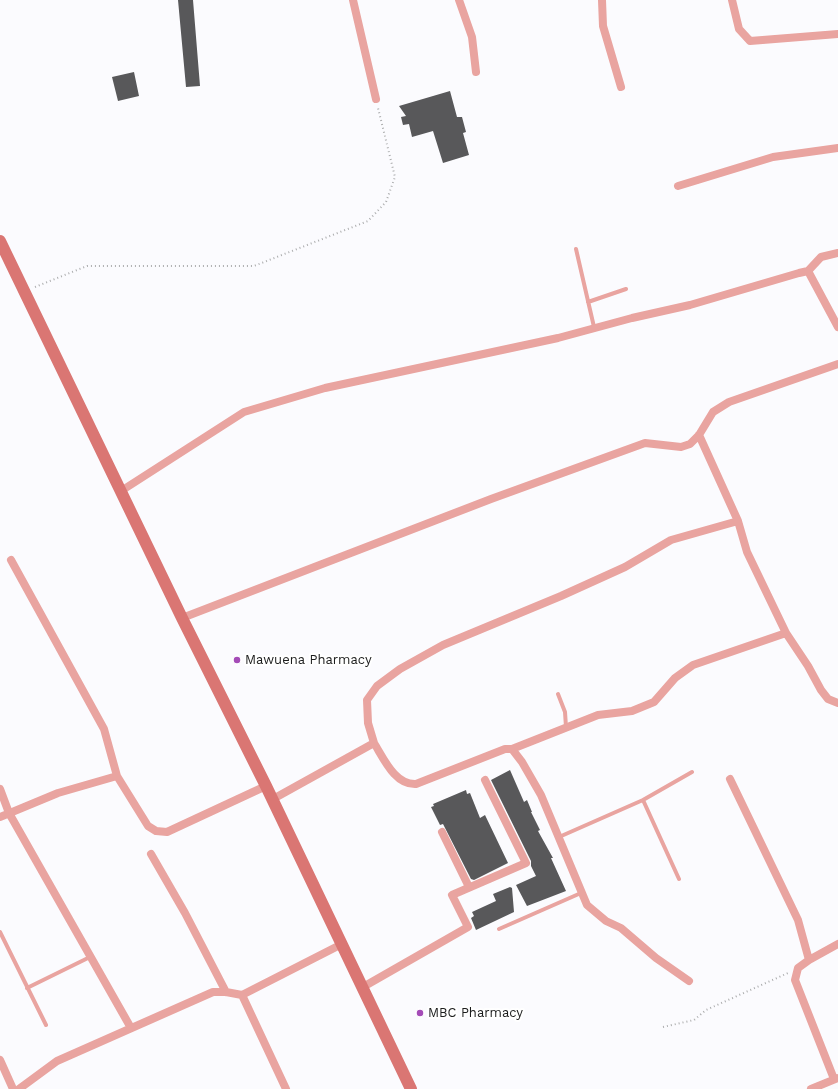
<!DOCTYPE html>
<html>
<head>
<meta charset="utf-8">
<style>
	body { margin:0 }
	canvas { display:block; background:#fbfbfe }
</style>
</head>
<body>
<canvas width="838" height="1089"></canvas>
<script>
const c = document.querySelector('canvas').getContext('2d');
c.lineJoin = 'round';
function fill(path, color) {
  c.fillStyle = color;
  c.fill(path, 'evenodd');
}
function strokePath(path, color, width, dash) {
  c.strokeStyle = color;
  c.lineWidth = width;
  c.lineCap = dash ? 'butt' : 'round';
  c.setLineDash(dash || []);
  c.stroke(path);
}
function drawText(font, color, halo, rows, align = 'center') {
  c.font = font + ' "Work Sans",sans-serif';
  c.lineWidth = 4;
  c.setLineDash([]);
  c.textBaseline = 'middle';
  c.strokeStyle = halo;
  c.fillStyle = color;
  for (const [text, x, y, turn = 0] of rows) {
    c.save();
    c.translate(x, y);
    c.rotate((+turn || 0) * Math.PI / 180);
    c.textAlign = isNaN(turn) ? turn : align;
    if (halo) c.strokeText(text, 0, 0);
    c.fillText(text, 0, 0);
    c.restore();
  }
}
const building = new Path2D(`
	M178,0H193L200,86L186,87Z
	M134,72L139,96L118,101L112,77Z
	M450,91L457,117H462L466,132L463,133L469,155L443,163L433,131L412,137L409,124L403,125L401,117L406,116L399,106Z
	M510,770L524,802L527,800L532,812H531L540,830L538,831L553,858H551L566,891L527,906L516,885L536,876L531,866V861L491,780Z
	M466,790L467,794L470,793L480,818L485,815L508,863L474,880L471,879L443,824L440,825L431,807L434,806L433,804Z
	M510,887L512,888L514,912L476,930L471,918L474,916L472,912L496,901L493,894Z`);
const path = new Path2D(`
	M35,287L87,266H254L368,221L386,202L395,177L378,108
	M663,1027L694,1020L706,1010L788,973`);
const service = new Path2D(`
	M576,249L594,327
	M588,302L626,289
	M558,694L565,712L566,727
	M643,800L679,879
	M559,837L643,800L692,772
	M499,929L581,893
	M0,932L46,1025
	M27,988L90,957`);
const minor = new Path2D(`
	M353,0L376,99
	M459,0L472,37L476,72
	M602,0L603,26L621,87
	M732,0L739,29L750,41L838,34
	M678,186L773,157L838,148
	M808,271L821,257L838,253
	M699,435L738,521L747,552L786,633L808,666L821,690L828,699L838,703
	M121,491L244,412L325,388L558,338L632,318L690,305L799,273L808,271L838,327
	M11,560L104,729L117,776
	M182,618L491,499L645,443L681,447L690,444L699,435L713,412L729,402L838,364
	M374,743L368,723L367,700L377,686L400,669L443,645L561,596L625,567L671,540L738,521
	M512,749L598,715L632,711L654,702L675,678L693,665L786,633
	M730,779L798,920L809,960
	M0,789L9,813L131,1028
	M273,799L374,743C384,759 395,785 416,784L505,749H512L522,762L541,795L587,905L606,921L621,928L656,958L689,981
	M0,817L58,793L117,776L148,826L156,831L167,832L266,786
	M442,832L469,887
	M151,854L185,913L226,992
	M363,987L468,927L452,895L526,863L485,780
	M0,1060L13,1089
	M834,1079L795,980L798,968L809,960L838,944
	M19,1089L57,1061L213,992H226L242,995
	M286,1089L242,995L342,944
	M811,1089L838,1078`);
const secondary = new Path2D(`
	M0,241L182,618L266,786L411,1089`);
const markers = [
	[237,660,4,"#a44bb7"],
	[420,1013,4,"#a44bb7"]
];
const poiNames = [
	["Mawuena Pharmacy",245,660],
	["MBC Pharmacy",428,1013]
];
fill(building, '#58585a');
strokePath(path, '#acadae', 2, [1, 3]);
strokePath(service, '#e9a4a0', 4);
strokePath(minor, '#e9a4a0', 8);
strokePath(secondary, '#da7673', 12);
for (const [x, y, r, color] of markers) {
  const dot = new Path2D();
  dot.arc(x, y, r, 0, 2 * Math.PI);
  c.fillStyle = color;
  c.fill(dot);
  strokePath(dot, '#fff', 1.5);
}
drawText('13px', '#1c1d1d', '#fff', poiNames, 'left');
</script>
</body>
</html>
